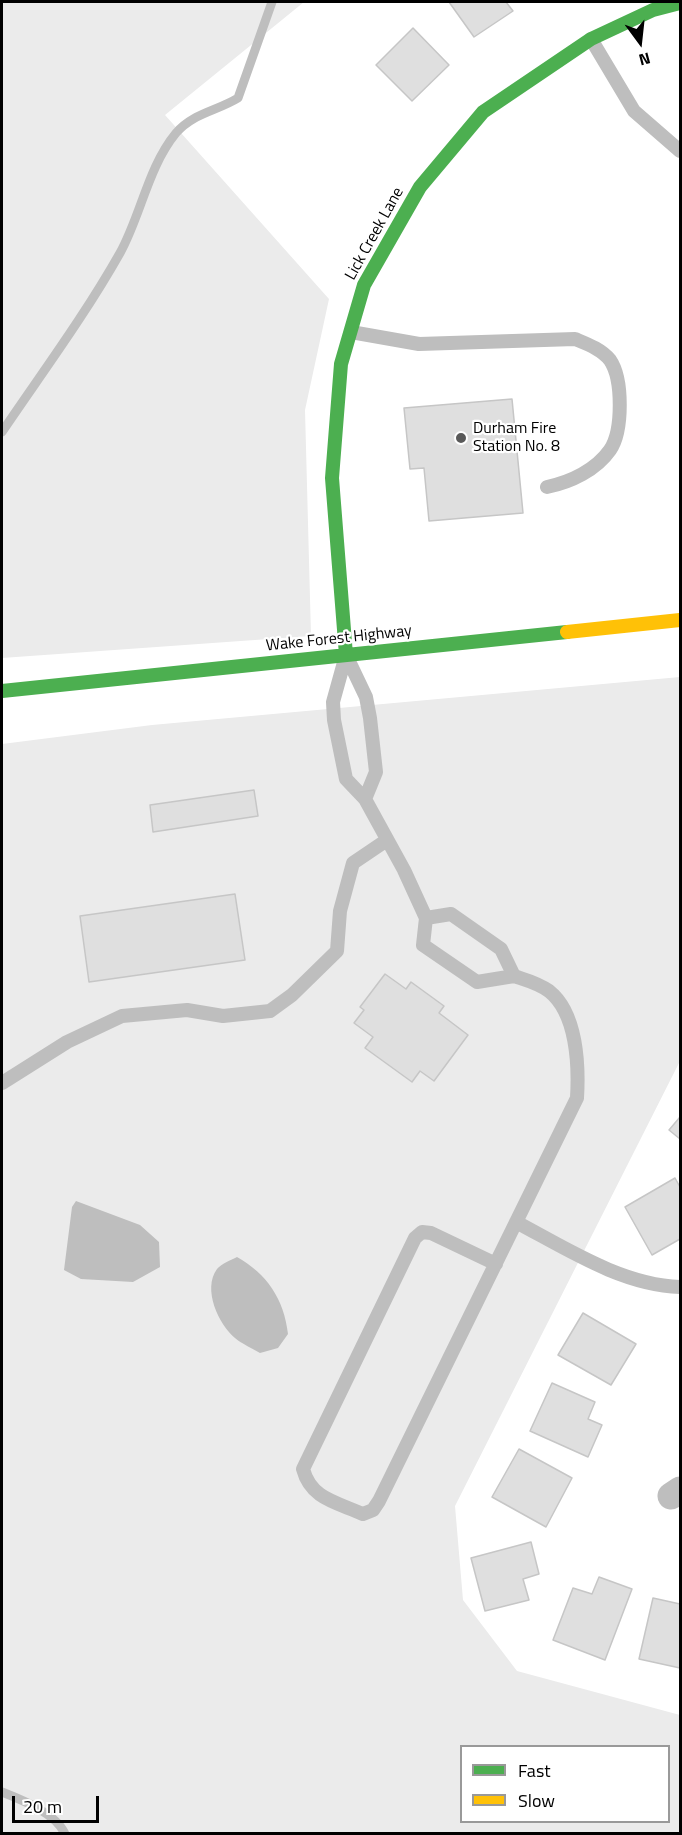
<!DOCTYPE html>
<html>
<head>
<meta charset="utf-8">
<style>
	body { margin:0 }
	#map { position:relative; width:682px; height:1835px; overflow:hidden; background:#fff; font-family:"Titillium Web",sans-serif }
	canvas { display:block }
	.frame { position:absolute; inset:0; border:3px solid #000; pointer-events:none }
	.legend { position:absolute; left:460px; top:1745px; width:210px; height:78px; box-sizing:border-box; background:#fff; border:2px solid #999; margin:0; padding:8px 10px; list-style:none; font-size:18px; color:#000 }
	.legend li { display:flex; align-items:center; gap:12px; height:30px }
	.legend b { width:30px; border:2px solid #999 }
	.north { position:absolute; left:610px; top:12px; width:60px; height:60px; -webkit-text-stroke:4px #fff; paint-order:stroke; rotate:165deg; font-size:16px; font-weight:700; line-height:24px; text-align:center; color:#000 }
	.north::after { content:''; display:block; margin:auto; width:21px; height:27px; background:#000; clip-path:polygon(50% 0,100% 100%,50% 72%,0 100%) }
	.scale { position:absolute; left:12px; top:1796px; width:87px; height:27px; box-sizing:border-box; border:3px solid #000; border-top:0; padding-left:8px; font-size:18px; line-height:21px; white-space:nowrap; color:#000; -webkit-text-stroke:4px #fff; paint-order:stroke }
</style>
</head>
<body>
<div id="map">
<canvas width="682" height="1835"></canvas>
<div class="frame"></div>
<ul class="legend">
<li><b style="height:8px;background:#4caf50"></b>Fast</li>
<li><b style="height:8px;background:#ffc107"></b>Slow</li>
</ul>
<div class="north">N</div>
<div class="scale">20 m</div>
</div>
<script>
const c = document.querySelector('canvas').getContext('2d');
c.lineJoin = 'round';
function fill(path, color) {
  c.fillStyle = color;
  c.fill(path, 'evenodd');
}
function strokePath(path, color, width, dash) {
  c.strokeStyle = color;
  c.lineWidth = width;
  c.lineCap = dash ? 'butt' : 'round';
  c.setLineDash(dash || []);
  c.stroke(path);
}
function drawText(font, color, halo, rows, align = 'center') {
  c.font = font + ' "Titillium Web",sans-serif';
  c.lineWidth = 4.5;
  c.setLineDash([]);
  c.textBaseline = 'middle';
  c.strokeStyle = halo;
  c.fillStyle = color;
  for (const [text, x, y, turn = 0] of rows) {
    c.save();
    c.translate(x, y);
    c.rotate((+turn || 0) * Math.PI / 180);
    c.textAlign = isNaN(turn) ? turn : align;
    if (halo) c.strokeText(text, 0, 0);
    c.fillText(text, 0, 0);
    c.restore();
  }
}
const green = new Path2D(`
	M2,2H304L165,115L329,299L305,410L311,636L2,658Z
	M680,677V1061L455,1506L463,1600L517,1671L680,1715V1833H2V744L152,725ZM462,1746H668V1822H462Z`);
const water = new Path2D(`
	M76,1201L140,1225L159,1242L160,1267L133,1282L81,1279L64,1270L72,1207Z
	M237,1257C267,1274 284,1299 288,1334L278,1348L260,1353C252,1348 242,1344 235,1338C219,1325 202,1289 217,1269C221,1264 231,1260 237,1257Z`);
const stream = new Path2D(`
	M2,432C42,373 85,315 120,253C141,215 148,167 176,133C193,113 217,111 238,98L272,2
	M2,1792C22,1800 56,1813 65,1834`);
const building = new Path2D(`
	M449,2H506L513,11L474,37Z
	M413,28L449,65L412,101L376,65Z
	M512,399L523,513L429,521L424,468L410,469L404,408Z
	M254,790L258,816L153,832L150,805Z
	M235,894L245,960L89,982L80,916Z
	M385,974L406,989L411,982L444,1006L439,1013L468,1035L434,1081L420,1071L412,1082L365,1048L373,1037L354,1023L364,1010L360,1007Z
	M680,1117V1139L669,1130Z
	M675,1178L680,1187V1239L652,1255L625,1207Z
	M583,1313L636,1344L611,1385L558,1355Z
	M552,1383L595,1402L588,1419L602,1425L588,1457L530,1431Z
	M519,1449L572,1478L546,1527L492,1497Z
	M531,1542L539,1574L523,1579L529,1600L485,1611L471,1558Z
	M599,1577L632,1589L605,1660L553,1640L573,1588L592,1594Z
	M653,1598L680,1604V1668L639,1659Z`);
const lane = new Path2D(`
	M591,39L634,111L680,151
	M351,332L419,344L575,339C587,344 601,349 610,360C623,379 623,431 610,450C596,470 571,482 547,487
	M346,655L366,697L370,718L376,772L365,799L346,779L334,720L333,702Z
	M365,799L404,870L426,918L423,945L477,982L514,976L501,949L451,914L426,918
	M2,1083L67,1042L122,1016L187,1010L223,1016L270,1011L292,995L337,951L340,911L353,863L387,840
	M516,1222C567,1249 622,1285 680,1287
	M496,1264L431,1233L422,1232L415,1238L303,1469C311,1499 336,1502 363,1514L373,1510L379,1501L577,1098C579,1065 577,1013 549,991C538,983 526,980 514,976`);
const street = new Path2D(`
	M671,1496L680,1490`);
const fast = new Path2D(`
	M346,655L332,478L341,364L364,285L420,187L483,112L591,39L653,10L680,3
	M2,691L567,632`);
const slow = new Path2D(`
	M567,632L680,620`);
const markers = [
	[461,438,6,"#595959"]
];
const streetNames = [
	["Lick Creek Lane",375,234,-61],
	["Wake Forest Highway",339,639,-6]
];
const poiNames = [
	["Durham Fire",473,429],
	["Station No. 8",473,447]
];
fill(green, '#ebebeb');
fill(water, '#bebebe');
strokePath(stream, '#bebebe', 9);
fill(building, '#dfdfdf');
strokePath(building, '#c6c6c6', 1.5);
strokePath(lane, '#bebebe', 14);
strokePath(street, '#bebebe', 27);
strokePath(fast, '#4caf50', 14);
strokePath(slow, '#ffc107', 14);
for (const [x, y, r, color] of markers) {
  const dot = new Path2D();
  dot.arc(x, y, r, 0, 2 * Math.PI);
  c.fillStyle = color;
  c.fill(dot);
  strokePath(dot, '#fff', 2);
}
drawText('16px', '#000', '#fff', streetNames);
drawText('16px', '#000', '#fff', poiNames, 'left');
</script>
</body>
</html>
